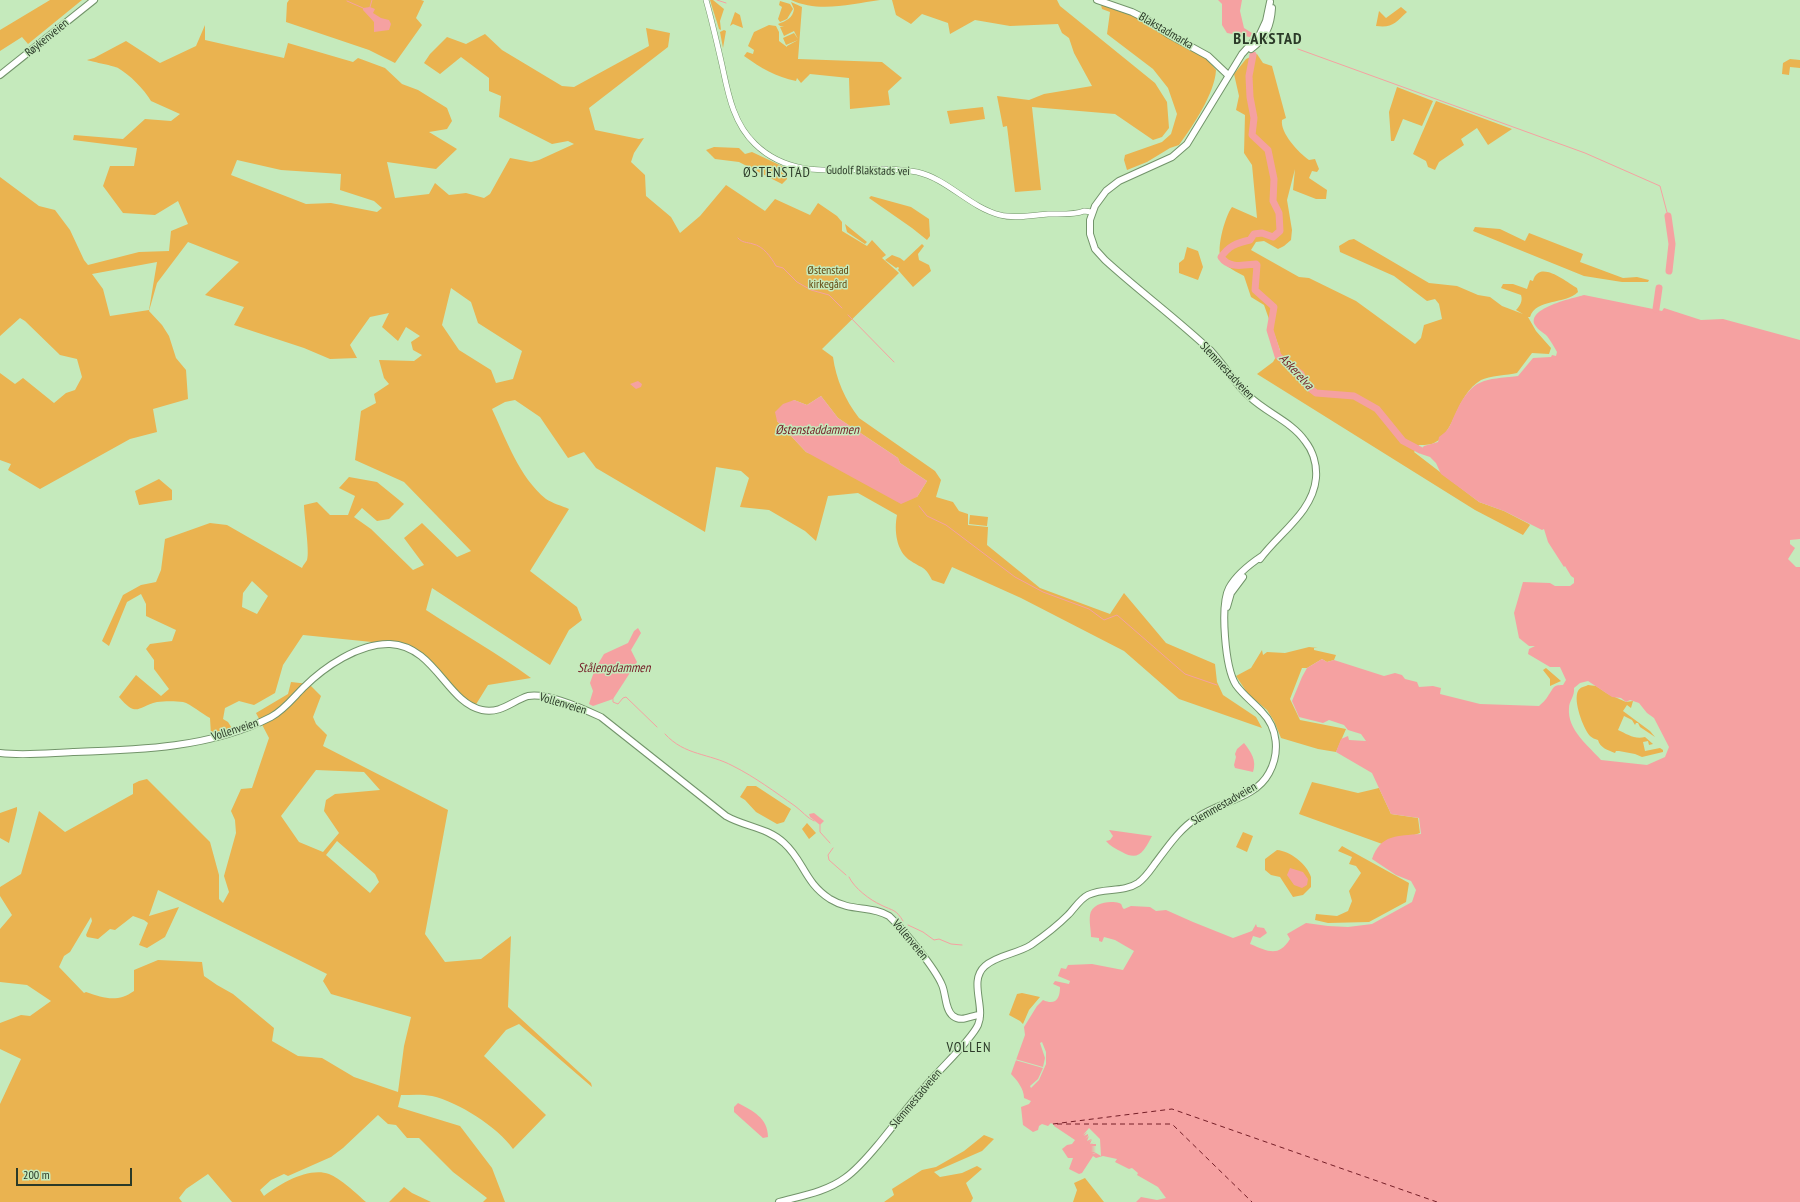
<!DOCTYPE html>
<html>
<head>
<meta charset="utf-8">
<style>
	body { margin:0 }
	#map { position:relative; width:1800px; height:1202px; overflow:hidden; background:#c5eabc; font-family:"PT Sans Narrow",sans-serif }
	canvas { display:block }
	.scale { position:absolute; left:16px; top:1168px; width:116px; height:18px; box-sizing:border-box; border:2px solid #2b3a28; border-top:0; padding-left:5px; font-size:12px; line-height:14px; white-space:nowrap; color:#2b3a28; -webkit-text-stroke:3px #c5eabc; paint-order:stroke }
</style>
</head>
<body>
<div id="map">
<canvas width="1800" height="1202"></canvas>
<div class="scale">200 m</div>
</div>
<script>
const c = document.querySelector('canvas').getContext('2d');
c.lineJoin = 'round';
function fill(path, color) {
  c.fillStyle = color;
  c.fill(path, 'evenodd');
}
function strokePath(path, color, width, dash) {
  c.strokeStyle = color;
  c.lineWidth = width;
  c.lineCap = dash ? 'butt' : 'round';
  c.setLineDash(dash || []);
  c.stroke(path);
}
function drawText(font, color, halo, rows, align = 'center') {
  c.font = font + ' "PT Sans Narrow",sans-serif';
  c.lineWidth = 3;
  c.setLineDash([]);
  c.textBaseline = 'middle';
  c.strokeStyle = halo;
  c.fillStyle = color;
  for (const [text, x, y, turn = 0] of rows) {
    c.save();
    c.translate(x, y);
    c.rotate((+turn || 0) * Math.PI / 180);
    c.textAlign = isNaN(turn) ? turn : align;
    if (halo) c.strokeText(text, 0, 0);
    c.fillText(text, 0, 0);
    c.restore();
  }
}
const green = new Path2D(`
	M50,0H82L28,44L22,37L0,51V30Z
	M289,0H421L424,1L416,18L422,25L395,63L369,50L286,22L287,3Z
	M710,0H713L724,9L720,21L721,30L719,29C717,21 713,11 710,0Z
	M791,0H880C851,4 819,13 791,0Z
	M892,0H1057L1060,6L1155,83L1167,102L1169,128L1162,137L1153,140L1115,114L1032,107L1041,190L1015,192L1007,126L1003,127L997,96L1029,100L1044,94L1092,86L1074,53L1069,38L1062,33L1058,24L1010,26L975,20L950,34L948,23L922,14L911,24L896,15Z
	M780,1L790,4L793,9L787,19L780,22L778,19L782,7L779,5Z
	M791,2L802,7L798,59L882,62L902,78L888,91L890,105L850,109L849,78L810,74L801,83L797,78L796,81C776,77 761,68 744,56L747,52L753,54L754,50L748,46L754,32L769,25L776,26L779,32V41L787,47V46L798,40L786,45L783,38L794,33L798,39L794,31L784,36L780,27L784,26H780L778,24C786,21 793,18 794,9Z
	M1101,5L1134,14L1206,58L1216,70C1215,93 1193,126 1179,145L1170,148L1147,162L1127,170L1124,160L1125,155L1162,142L1171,134L1177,114L1168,88L1153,69L1107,34L1110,12L1102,9Z
	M1401,7L1407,12C1395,23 1393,28 1376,26L1379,11L1386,18Z
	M735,12L740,15L743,28L733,24L730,26Z
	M205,25V40L284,58L288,43L353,62L358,58L385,68L402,84L418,90L447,108L452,121L447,129L429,132L457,149L436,169L387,162L395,198L429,194L435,183L449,195L466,193L484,198L490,194L510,158L531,162L539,160L574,144L568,141L552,144L499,117L501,96L489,91V78L461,57L440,74L424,63L430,54L447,37L466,44L485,34L502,50L562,86L574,87L649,46L646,28L670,33L668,47L589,108L595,130L639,139L644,138L634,153L631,162L645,175L646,196L671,217L680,233L700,216L726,185L765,211L775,199L810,215L818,203L837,216L842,222V231L867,246L872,240L886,255L882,258L899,273L822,349L833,357C836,379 845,400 859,418L935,471L941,480L936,497L953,502L959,511L968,514V525L988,527L987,545L1040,588L1110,614L1124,593L1166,643L1215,664L1217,682L1223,695L1256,717L1262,728L1179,699L1124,651L1021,598L952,567L944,584L932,580C925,566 923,569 911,561C896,552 894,530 897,515L858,493L828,496L816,541L805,531L769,510L740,507L749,478L741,471L716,467L705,532L596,468L584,452L568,458L540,417L515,400L505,402L492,409C506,439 519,477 546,499C552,503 562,506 569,509L530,571L577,607L582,620L569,630L550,665L432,588L426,610C461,633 497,653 531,678L488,685L475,706L465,699L418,650L395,642H372L303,635L283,665L275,693L254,705L239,701L225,708L223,719L228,722L233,730L211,735L210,718C202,714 191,704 183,702C176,701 164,701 157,702C137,707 137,718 119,697L136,675L161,696L169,689L154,669V660L146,649L150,644L172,641L176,630L146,616V604L141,594L127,602L109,646L102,641L123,595L141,585L156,582L161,570L165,539L210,523L227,525L302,568C303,565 306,562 307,560C310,553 304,515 304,505L317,502L330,515H348L355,496L339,488L349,477L377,482L404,504L389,519L377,521L362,508L354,517L371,529L413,570L424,565L404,538L422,523L457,557L471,551L404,482L355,460L361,411L376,403L374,394L389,384L384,378L379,360L414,361L422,355L413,350L411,342L420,336L406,327L398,341L382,327L389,313L370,317L350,345L357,358L330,359L304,348L234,325L244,307L205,295L239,262L188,242L157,283L149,311L162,325L169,336L176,358L186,370L188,399L153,409L157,432L130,439L40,489L8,470L11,464L0,460V373L15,384L23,378L54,403L66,393L75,390L82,377L77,359L60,355L25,321L20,318L0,336V177L39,206L55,210L70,230L84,260L88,265L139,252L169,251L171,231L188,224L178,201L155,215L123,213L103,186L110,166H134L137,148L73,140L74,135L123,139L145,119L171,121L180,114L151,101C144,89 130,75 118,68C115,66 93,62 87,60L94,58L126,41L160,63L196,46ZM237,160L281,170L341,174L340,190L374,201L382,208L377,212L331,203L306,204L231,175ZM157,262L149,310L110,316L103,289L92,274ZM451,288L471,302L478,323L522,351L513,379L496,383L491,370L459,350L442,325ZM821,396L838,418L898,458L900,463L927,481L917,497L806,452L777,421L794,400L807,405ZM252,581L268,596L257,614L242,607L243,593Z
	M724,30L726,31L723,48L720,32Z
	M1257,54L1263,63L1272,66L1286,118L1282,120C1280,133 1299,153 1309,160L1315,159L1319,169L1317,172L1312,171L1309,178L1327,190L1326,199H1316L1293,190L1295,169L1287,200L1292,230L1291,240L1284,246L1278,249L1264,241L1256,242L1251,250L1299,277L1309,278L1356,301L1415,344L1421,338L1424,325L1442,319L1439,304L1435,299L1427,301L1394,276L1340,252L1339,246L1349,240L1354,239L1429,283L1457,286L1478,295L1490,297L1502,306L1523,314L1516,310C1520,306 1523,301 1521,295L1501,288L1503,284H1513L1527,289L1530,280L1533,281C1539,259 1565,281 1577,288L1578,292C1565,305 1536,298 1530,317H1528L1536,331L1551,348L1549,354L1532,353L1517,373C1508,375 1489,376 1481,380C1455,396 1456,432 1434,443C1430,445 1423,445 1419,445L1414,452L1479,502L1504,511L1529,524L1530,525L1523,535L1475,510L1257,374L1273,362L1280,350L1264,305L1251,297L1244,276C1237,272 1228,268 1223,262C1214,254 1225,216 1232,207L1257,218L1252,165L1244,153L1245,115L1236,110L1239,96L1234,74L1246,59Z
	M1790,59L1800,60V68L1790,67L1789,75L1782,74L1783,63Z
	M1397,87L1433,101L1422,126L1403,119L1394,141H1391L1389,112Z
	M1436,101L1512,129L1488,145L1477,128L1461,139L1464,145L1439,162L1435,170L1428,167L1426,161L1413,154Z
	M983,107L985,119L950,124L947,111Z
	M714,147L739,148L745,154L752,152L786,168L787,179L782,184L739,162L715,159L706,150Z
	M871,196L911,207L929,219L930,236L927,240L912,228L869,198Z
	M845,224L867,242L865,244L847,232Z
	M1475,227L1500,229L1525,241L1529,233L1583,254L1580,262L1623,278L1637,277L1649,280L1648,282H1622L1584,276L1473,231Z
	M922,244L924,246L918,254L919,260L929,265L931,271L913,287L898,270L899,268L898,267L896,268L885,260L892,255L900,258L904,261Z
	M1187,247L1198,251L1203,267L1198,280L1179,273V263L1184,259Z
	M159,479L172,490V500L139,505L135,491Z
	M970,515L988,517L987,526L969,524Z
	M1309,647L1318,648H1314V650L1336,655L1334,660L1327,662L1322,659L1307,668H1302L1290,699L1300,720L1346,729L1336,752L1318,749L1281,738L1274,721L1267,710L1248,694L1236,676L1251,668L1262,650L1263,655L1267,652L1285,653Z
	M1546,668L1561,681L1550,686V679L1543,670Z
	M291,682L309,684L321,696L313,717L316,724L327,735L323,746L448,810L425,934L445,962L481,959L511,936L508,1007L591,1083L592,1087L519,1024L506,1030L484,1056L546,1115L513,1149C498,1127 458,1102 432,1096C422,1094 411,1095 401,1095L398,1107L460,1126L492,1168L505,1202H483L487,1198L453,1172L419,1138H407L396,1125L388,1124L378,1115L343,1148L331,1157L288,1176L284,1174L271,1180L260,1190L264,1196C280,1184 308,1167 329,1174C340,1178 357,1194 366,1202H232L208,1174L186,1189L179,1198L182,1202H0V1104L21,1059L0,1049V1023L21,1015L30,1016L51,1001L27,985L0,982V929L12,915L0,896V887L21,874L39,811L65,832L133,794V784L139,781L147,779L210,842L219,875V899L223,903L229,892L224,876L236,833L235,820L231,811L241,789L252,788L269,738L256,713L288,694ZM316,770L364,772L380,790L335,794L326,800L324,811L339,833L323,852L299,842L281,816ZM337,841L375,874L379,882L370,893L326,855ZM158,890L327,974L323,981L331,994L411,1017L404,1046L398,1092L354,1077L322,1058L298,1056L272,1041L274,1028L233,994L217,985L204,976L202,962L158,960L134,970V991C117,1003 104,998 86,992L84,993L59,967L64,956L70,952L91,917L92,921L86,935L87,937L98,939L110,929L115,930L133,916L144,920L148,923L139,945L147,948L165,937L179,907L149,916Z
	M1588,685L1596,686L1608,694L1626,702L1633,701L1631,708L1627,705L1623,711L1650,731L1655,737L1640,727L1638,723H1636L1635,725L1632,720L1624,716L1618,730C1627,734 1635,740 1645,737L1653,744L1649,745L1648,741L1643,742L1645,751L1660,748L1663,750V752L1642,757L1635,754L1619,751H1616L1615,753C1608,750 1600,748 1598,740C1595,739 1592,738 1590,736C1583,728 1573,701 1578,691C1580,687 1584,687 1588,685Z
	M1312,782L1358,793L1379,788L1391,814L1418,818L1420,833L1385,845L1299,814Z
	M747,786H756L791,809L784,822L777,824L756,812L745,800L740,797Z
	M17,807V810L9,843L0,838V813Z
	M807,823L816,833L809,839L802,829Z
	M1243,832L1253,836L1247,852L1236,847Z
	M1342,846L1409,883L1406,902L1369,922L1328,923L1315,920L1316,914L1337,916L1348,911L1352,901L1349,891L1361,873L1356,866L1349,864L1352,857L1338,851Z
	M1277,850C1290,851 1307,864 1311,877C1311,880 1311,884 1311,887L1303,895L1293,897L1280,877L1271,875L1265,870V859Z
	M1022,993L1040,997L1029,1010L1023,1024L1020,1021L1009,1015L1017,994Z
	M984,1135L994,1139L982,1151L934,1172L940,1177L962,1173L977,1166L982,1169L966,1183L973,1198L971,1202H884L894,1195L892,1189L922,1170L936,1167L964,1151Z
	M1085,1178L1104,1202H1073L1077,1190L1074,1183Z
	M404,1187L412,1193L431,1202H389Z`);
const water = new Path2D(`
	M1218,0H1242L1240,11L1244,28L1252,33L1250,37L1227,33L1222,25V4Z
	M370,7L375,9L373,13L381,18L389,20L391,24L389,30L374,32V22L363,10V8Z
	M1584,295L1658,310L1662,311L1664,308L1701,320L1723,319L1800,340V539L1790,540V544L1795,548L1788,559L1796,567H1800V1202H1136L1141,1197L1157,1200L1166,1198L1158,1187L1137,1175L1138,1173L1132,1168L1129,1169L1115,1162L1117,1159L1103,1156L1096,1158L1093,1156L1082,1173L1079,1174L1069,1169L1073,1158H1068L1062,1149L1067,1145L1072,1144L1075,1140L1054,1126V1125L1051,1123L1048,1126L1042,1124L1039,1126L1038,1130L1033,1132L1023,1125L1021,1107L1029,1104L1031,1101L1024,1098C1024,1089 1017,1080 1011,1074L1025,1035L1024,1027L1037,1006L1043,1000C1056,1006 1060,998 1060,987L1053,984L1055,981L1069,984L1070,981L1058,976L1061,968L1066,969L1068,965L1092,964L1123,970L1134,951L1115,940L1104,937L1102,942L1099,941V938L1091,937C1091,930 1089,922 1090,915C1091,903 1110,900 1119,903C1123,904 1121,907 1124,909L1131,906L1150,907L1156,911L1166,910L1193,922L1233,938L1252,931L1256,924L1257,927L1264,928L1267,933L1260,938L1253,936L1250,944C1268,951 1278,958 1290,939L1287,934L1306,923L1328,926L1348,927L1372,924L1412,902L1416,890L1411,881L1396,875L1372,859C1381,834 1397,836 1421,834L1419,818L1391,814L1372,773L1336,752L1341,739L1348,736L1349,740L1366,741L1361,734L1348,730L1344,725L1329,720L1323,723L1299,717L1292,701L1302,677L1307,668L1322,659L1327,662L1334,660L1384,676L1395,673L1402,675L1405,679L1417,682L1419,687L1433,686L1441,688L1440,694L1480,704L1539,706C1542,703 1546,700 1548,696C1554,688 1552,685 1563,685L1566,680L1560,667H1550L1528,654L1529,649L1535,646H1529L1519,638L1514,613L1523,582L1550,583L1555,586H1570L1574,583V578L1571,576L1565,566L1564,567L1548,542L1544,529L1542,530L1504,511L1479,502L1441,474L1436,463L1430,457L1421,454L1420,450L1424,446L1438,442L1439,437C1451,429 1450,424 1456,412C1473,377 1484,380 1518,376L1533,358L1551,357L1552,355L1556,356L1557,352C1554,347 1551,341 1547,336C1544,333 1538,330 1535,325C1526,308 1574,298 1584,295ZM1588,681L1612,697L1621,698L1626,702L1630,700L1639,703L1647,713L1654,718L1669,747L1665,757L1647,765L1601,760C1589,746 1567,730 1569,708C1569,701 1575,696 1574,688L1580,683Z
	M638,381L642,384L641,387L636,389L630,384Z
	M821,396L838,418L898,458L900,463L927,481L917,497L901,504L806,452L777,421L775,412L783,404L794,400L807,405Z
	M638,628L641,633L631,650L637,662L613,699L593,706L589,704L593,691L590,683L595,669L604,654L628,643L634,631Z
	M1244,743C1251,752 1257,760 1253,772L1235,768L1234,765L1236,757L1235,754L1237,749Z
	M814,813L824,821L820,825L810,817L809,814Z
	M1109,830L1152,836C1144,851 1139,862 1122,852C1116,849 1110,846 1106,841L1110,840L1113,836Z
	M1290,868L1303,872L1308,879L1307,885L1302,888L1294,885L1287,875Z
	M738,1103C753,1111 768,1118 768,1137L763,1138L734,1112V1107Z`);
const pier = new Path2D(`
	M1042,1042L1046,1052V1064L1039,1080L1031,1088L1030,1086L1038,1079L1043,1068L1015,1060V1059L1043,1067L1045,1058L1040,1043Z
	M1089,1128L1100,1139L1101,1156L1096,1153L1092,1154L1096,1152L1091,1151L1096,1150L1091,1149L1096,1148L1091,1147L1096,1146V1144H1091L1095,1142L1090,1144L1092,1139L1089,1142L1091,1139L1087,1141L1089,1136L1085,1139L1088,1136V1134L1084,1136L1087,1132L1083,1135Z`);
const stream = new Path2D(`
	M717,0L726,3
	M347,1L363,8
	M370,7L372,0
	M1298,49L1585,153L1660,186L1668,216
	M738,238C742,243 747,242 753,244C763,246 771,257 776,266L783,268L797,282L811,290L829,295L842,308
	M848,315L894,362
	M919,506L927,516L946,525L1015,577L1043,592L1089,609L1104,620L1117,615L1185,674L1217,685
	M613,699V702L618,704L623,698L626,697L657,727
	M665,734C685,756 709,753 733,766C755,777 775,792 795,806C802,811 807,818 814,821
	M820,825V832L830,843
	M833,848L828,855L829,860L846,875
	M849,877C854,888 870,900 881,905C893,911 896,909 903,921
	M908,925L923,932L934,940L939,939L951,944L962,945`);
const river = new Path2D(`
	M1253,55L1249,76L1250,97L1254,118L1252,135L1268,150L1274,179L1273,201L1279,213L1280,231L1273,237L1262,233L1254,234L1250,240C1236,243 1229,246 1221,257C1229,269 1244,265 1256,264L1257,265L1255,290L1274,307L1270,330L1278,356L1301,374L1307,386L1316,393L1354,396L1377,409L1403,441L1420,450
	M1668,216L1672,244L1669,271
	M1656,309L1659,288`);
const ferry = new Path2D(`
	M1053,1124L1172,1109L1437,1202
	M1057,1124H1172L1252,1202`);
const tertiary = new Path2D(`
	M706,0C712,21 717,43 722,65C728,93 733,123 755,144C800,188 862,161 917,172C948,179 969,207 1000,215C1015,219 1033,215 1048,214C1059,214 1075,215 1084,211L1092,212`);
const secondary = new Path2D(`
	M1097,0L1132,12L1146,19L1168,34L1208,56L1228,75
	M0,753C24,756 49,753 73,752C139,750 211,748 271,717C284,710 293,698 303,688C324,667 359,643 390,644C435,646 447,703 482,710C501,714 512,701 528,696C547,692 584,709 601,717L726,816C745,827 767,827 784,843C804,861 804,882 830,899C851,912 871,905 889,916C903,929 935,968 942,985C946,994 945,1010 953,1016C962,1023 971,1015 980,1015`);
const primary = new Path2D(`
	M1251,49C1266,38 1271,25 1272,8
	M0,75L94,0
	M1260,559C1279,533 1313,512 1316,478C1317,465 1313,451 1305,441C1292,422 1267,413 1250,397C1235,384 1225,366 1211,351C1177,319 1139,291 1105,260L1095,249L1090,234V220L1095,206L1106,191L1119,181L1172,157L1187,144L1242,54L1260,34L1266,21L1270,2
	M1227,607L1231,593L1243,577
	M779,1202C801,1196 826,1192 845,1178C859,1168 870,1154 881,1141C898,1120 914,1099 932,1079C943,1066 971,1040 978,1025C986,1007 968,981 985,966C997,955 1017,954 1031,945C1044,936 1057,926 1068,915C1074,909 1080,899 1088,895C1104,887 1123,893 1138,883C1145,878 1149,872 1154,865C1167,848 1179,829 1198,817C1221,801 1255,799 1269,773C1280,753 1278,728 1262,712C1253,702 1243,695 1236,685C1225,668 1220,605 1229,588C1236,575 1250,564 1262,556`);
const streetNames = [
	["Blakstadmarka",1166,31,30],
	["Røykenveien",47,38,-39],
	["Gudolf Blakstads vei",868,171,1],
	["Slemmestadveien",1227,371,47],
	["Vollenveien",563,704,17],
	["Vollenveien",235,730,-18],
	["Slemmestadveien",1224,804,-30],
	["Vollenveien",910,940,50],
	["Slemmestadveien",916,1099,-50]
];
const parkNames = [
	["Østenstad",828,271],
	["kirkegård",828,285]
];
const waterNames = [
	["Askerelva",1296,372,47],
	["Østenstaddammen",817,430],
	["Stålengdammen",614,668]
];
const quarterNames = [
	["ØSTENSTAD",777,173],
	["VOLLEN",969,1048]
];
const districtNames = [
	["BLAKSTAD",1268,39]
];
fill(green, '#eab350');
fill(water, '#f5a1a1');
fill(pier, '#c5eabc');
strokePath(stream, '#f5a1a1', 1);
strokePath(river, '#f5a1a1', 7);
strokePath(ferry, '#741e27', 1, [5, 4]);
strokePath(tertiary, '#72946a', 6);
strokePath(secondary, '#72946a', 8);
strokePath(primary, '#72946a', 8);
strokePath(tertiary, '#fff', 5);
strokePath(secondary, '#fff', 6);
strokePath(primary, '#fff', 6);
drawText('12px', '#2b3a28', '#c5eabc', streetNames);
drawText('12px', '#654911', '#c5eabc', parkNames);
drawText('italic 13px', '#741e27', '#c5eabc', waterNames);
c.letterSpacing = '1px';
drawText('14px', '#2b3a28', '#c5eabc', quarterNames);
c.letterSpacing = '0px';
c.letterSpacing = '1px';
drawText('bold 16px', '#2b3a28', '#c5eabc', districtNames);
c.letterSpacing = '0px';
</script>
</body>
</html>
